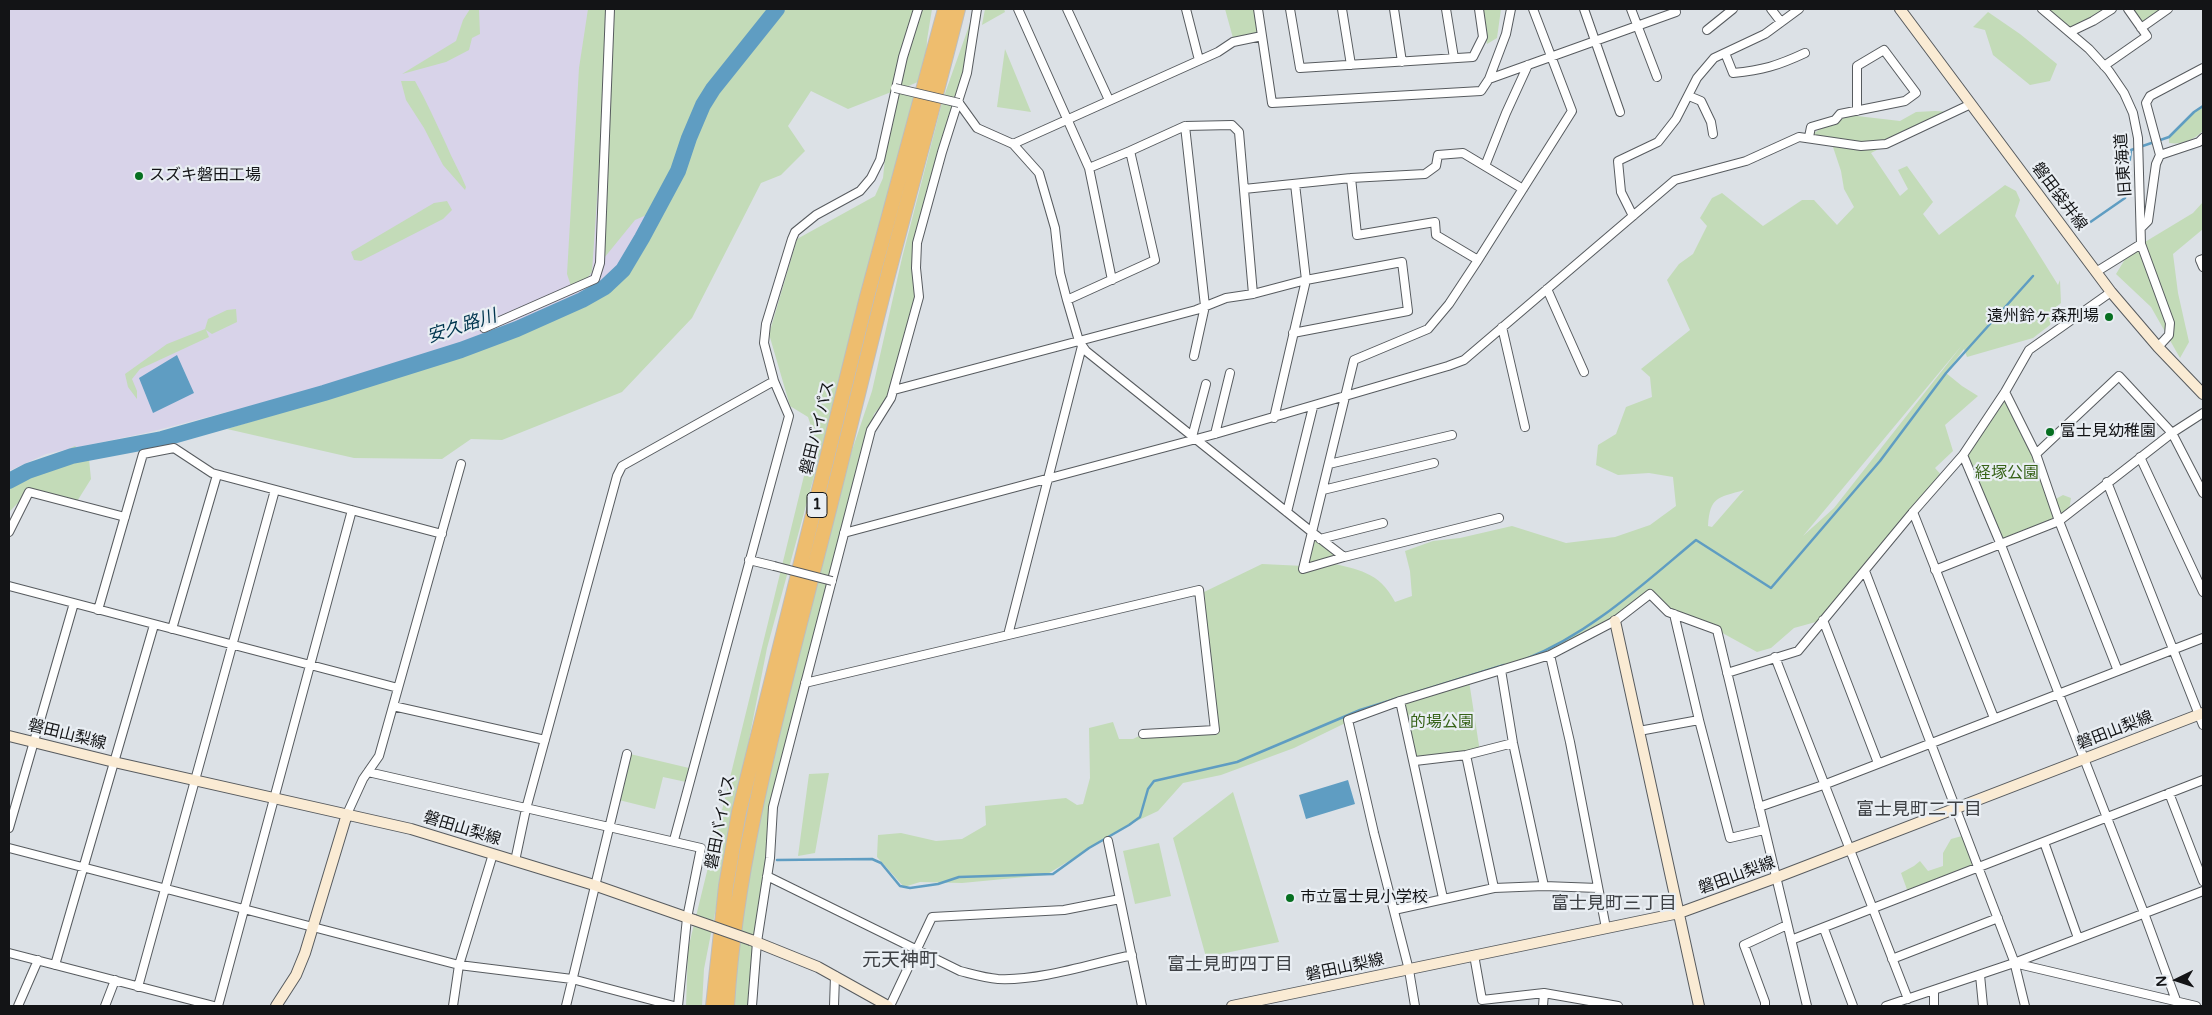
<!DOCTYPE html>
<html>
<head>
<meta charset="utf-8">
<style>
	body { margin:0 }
	#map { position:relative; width:2212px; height:1015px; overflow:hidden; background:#dce1e6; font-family:"Varela Round",sans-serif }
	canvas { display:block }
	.frame { position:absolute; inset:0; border:10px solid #131416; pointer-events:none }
	.north { position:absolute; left:2152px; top:955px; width:50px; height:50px; -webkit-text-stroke:4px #e9eef3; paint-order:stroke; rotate:266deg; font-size:14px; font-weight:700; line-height:20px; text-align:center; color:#131416 }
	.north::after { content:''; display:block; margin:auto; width:18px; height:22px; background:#131416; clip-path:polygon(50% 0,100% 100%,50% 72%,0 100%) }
</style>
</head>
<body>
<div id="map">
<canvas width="2212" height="1015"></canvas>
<div class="frame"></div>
<div class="north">N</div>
</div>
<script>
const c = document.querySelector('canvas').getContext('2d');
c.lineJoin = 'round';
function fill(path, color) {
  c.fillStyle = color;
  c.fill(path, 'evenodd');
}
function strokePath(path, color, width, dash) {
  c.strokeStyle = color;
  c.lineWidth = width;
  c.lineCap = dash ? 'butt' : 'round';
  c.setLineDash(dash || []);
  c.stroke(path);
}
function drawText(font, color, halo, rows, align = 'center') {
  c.font = font + ' "Varela Round","Noto Sans JP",sans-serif';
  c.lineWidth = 4.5;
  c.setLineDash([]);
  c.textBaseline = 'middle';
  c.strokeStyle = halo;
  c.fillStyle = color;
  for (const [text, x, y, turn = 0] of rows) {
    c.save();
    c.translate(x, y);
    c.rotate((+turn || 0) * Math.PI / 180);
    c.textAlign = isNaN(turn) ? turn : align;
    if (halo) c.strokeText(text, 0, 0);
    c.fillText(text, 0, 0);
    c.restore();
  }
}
const industrial = new Path2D(`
	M9,9H786L626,269L558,326L150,432L46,454L9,471Z`);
const green = new Path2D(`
	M470,9L479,10L480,34L472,38L469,50L446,62L402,74L456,41L463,20Z
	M588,9H768L760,22L701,94L673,169L649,214L635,220L600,263L609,24L592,272L579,289L571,286L567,274L579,68Z
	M782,9H932L927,40L925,79L901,89L919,93L767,648L704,969L702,1006H686L688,949L814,435L808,417L790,406L769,334L797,239L875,196L883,178L888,129L899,89L848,109L811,91L788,126L805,151L781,175L761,183L692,318L622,392L502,440L471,439L442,459L354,458L227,429L363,387L585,305L627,263L671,186L705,109L721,85L745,60L768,26Z
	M975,9L955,114L925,215L916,271L915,309L894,390L874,414L782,772L770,847L753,1006H727L759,795L820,546L872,391L902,258L943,99Z
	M985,9H1004L1005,12L982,25Z
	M1225,9H1255L1259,37L1233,38Z
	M1480,9H1501L1497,38L1487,44Z
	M2052,9H2107L2069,31L2047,13Z
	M2131,9H2168L2144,26Z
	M1988,12L2020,34L2057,64L2050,81L2030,85L1993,55L1985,30L1973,27Z
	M1005,49L1031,112L997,107Z
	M401,81H415C427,102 436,123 446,144C452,159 460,172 466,187L465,190L443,165L424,128L406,100Z
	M2203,106V131C2193,140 2183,145 2169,143V137L2194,112Z
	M1935,111L1952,112L1871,153L1900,196L1908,189L1898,170L1907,166L1933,202L1923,214L1939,235L2005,185L2016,191L2020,200L2015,216L2058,285L2060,280L2061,303L2054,309L2050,325L2033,338L1967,357L1964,349L1946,373L1962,386L1978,396L1945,425L1953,451L1935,468L1943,477L1823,620L1794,628L1771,648L1757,652L1717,630L1669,612L1650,594L1623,615L1550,655L1469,681L1480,752L1415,761L1397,698L1294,748L1221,775L1183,783L1158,811L1126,826L1046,875L962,883L920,882L904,887L877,857L878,835L901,833L936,841L962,839L986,825L985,806L1066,798L1077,805L1083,804L1090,778L1089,728L1113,722L1119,739H1133L1143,734L1214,730L1204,592L1262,564L1304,566L1313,533L1340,558L1327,562C1358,570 1379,571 1395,602L1412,596L1410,571L1405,551L1433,541L1460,538L1512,526L1566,543L1615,537L1650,525L1676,506L1673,477L1649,473L1618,475L1596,465L1598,445L1616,434L1626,407L1652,397L1650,377L1641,369L1690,330L1667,280L1679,264L1693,254L1707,226L1700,218L1712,198L1722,193L1763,226L1802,200H1814L1837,225L1854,207L1844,189L1841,171L1831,141L1809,137L1840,114L1900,121L1916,112ZM1963,344L1834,508L1803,536ZM1744,490L1712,527L1708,526C1710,496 1718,498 1744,490Z
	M447,201L452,210L443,219L361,261L354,260L351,252L434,203Z
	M2203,202V229L2173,254L2178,293L2189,342L2180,358L2151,307L2116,274L2130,251L2193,213Z
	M236,309L237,322L212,334L206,330L209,337L140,369L132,379L137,391V399L128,387L125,374L167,344L205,329L208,319L227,310Z
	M2005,401L2029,440L2052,501L2063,495L2071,498L2069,510L2054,519L2001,545L1975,481L1968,454Z
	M75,446L89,459L91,479L76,503L29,492L9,512V476Z
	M630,754L689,768L686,782L663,777L655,809L619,800Z
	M829,773L815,853L798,856L809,774Z
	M1233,792L1279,942L1206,957L1173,838Z
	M1962,836L1976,867L1909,895L1901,873L1914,866L1920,861L1928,871L1943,866V853L1951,839Z
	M1159,843L1171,896L1135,904L1123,851Z`);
const water = new Path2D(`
	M177,355L194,393L153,413L139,378Z
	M1348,780L1355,804L1306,819L1299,795Z`);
const stream = new Path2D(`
	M2089,223L2125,198L2131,150L2169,137L2194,112L2203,106
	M1526,659C1591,633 1643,584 1696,540L1771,588L1880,461L1946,373L2033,276
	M777,860L872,859L881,863L900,886L910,888L938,884L959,877L1053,874L1089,848L1129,825L1140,817L1148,789L1154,781L1237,762L1360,710L1504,665`);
const river = new Path2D(`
	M9,481L28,471L72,456L162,439L324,393L461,350L517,329L582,300L605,287L623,270L642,238L678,171L689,138L703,105L713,89L777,9`);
const street = new Path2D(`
	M1018,9L1089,168L1112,280
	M1067,9L1109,100
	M1186,9L1199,60
	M1258,9L1272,103L1481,91L1489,79L1676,12L1675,9
	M1290,9L1300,68L1473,57L1483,37L1479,9
	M1342,9L1351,65
	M1394,9L1402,62
	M1446,9L1454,58
	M1584,9L1620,112
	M1631,9L1657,77
	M1771,9L1781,22
	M2042,9L2089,49L2109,71L2124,93L2133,113L2138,138L2141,244L2170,323L2169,335L2158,347
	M2141,28L2168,9
	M1707,30L1733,9
	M2070,32L2093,21L2112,9
	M1725,53L1733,73C1763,70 1777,66 1805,53
	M2104,66L2147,36L2128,9
	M1489,79L1506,34L1511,9
	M1689,96L1701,101L1711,122L1713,134
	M959,103L977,128L1013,144L1039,173L1055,228L1060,273L1067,300L1079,341L1086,351L1313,533L1344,557L1499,518
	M1185,126L1232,125L1239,132L1253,294
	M1809,137L1811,127L1835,120L1840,114L1905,101L1916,93L1884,50L1857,66V111
	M1013,144L1218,52L1233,42L1262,36
	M1130,151L1185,126L1205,306L1194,356
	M2160,155L2146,103L2150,96L2203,68
	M1485,166L1506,113L1528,65
	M1351,178L1357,235L1435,222L1436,235L1478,260
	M1244,189L1351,178L1425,174L1436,166L1438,155L1463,153L1523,189
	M1633,216L1621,192L1618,161L1658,142L1676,119L1697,78L1714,58L1765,34L1799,9
	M2141,228L2148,221L2156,164L2160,155L2199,142L2203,138
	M2203,259L2200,260L2203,267
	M2096,272L2141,244
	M1547,289L1584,372
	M1067,300L1155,260L1130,151L1089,168
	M1502,327L1525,427
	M484,328L595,279L600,263L610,9
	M894,390L1196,310L1226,298L1253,294L1306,280L1402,262L1408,311L1293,333
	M2005,392L2036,454L2059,521L2118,671
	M1274,418L1306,280L1295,184
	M1215,434L1230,373
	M1192,437L1206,384
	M2036,454L2119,376L2172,433L2203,493
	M1963,455L2001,545L2144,913L2177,1003
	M2140,457L2203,592
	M1329,464L1452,435
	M2107,482L2203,725
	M1323,490L1434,463
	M1287,512L1313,407
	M1913,512L1994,718
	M9,532L29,492L125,517
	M844,533L1215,434L1448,366L1464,360L1675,180L1746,161L1799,137L1861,146L1886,144L1971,104
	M1320,539L1383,523
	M1344,557L1303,569L1354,360L1428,329L1449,304L1478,260L1572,111L1533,9
	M749,560L774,566
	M1935,570L2059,521L2172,433L2203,413
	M1865,571L2014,961L2025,1006
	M9,586L398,688
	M98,610L143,454L174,448L212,473L442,534
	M1823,620L1878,763
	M172,629L217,475
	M1008,635L1082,346
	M1550,655L1570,742L1606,928
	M1775,657L1908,999
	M1501,670L1513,743L1544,886
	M1727,673L1798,651L1913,512L1963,455L2005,392L2029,350L2111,292
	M805,683L1199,590L1215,730L1143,734
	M1400,701L1443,898
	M393,706L545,740
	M1699,720L1730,838L1764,830
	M1639,731L1699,720L1674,614
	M1466,755L1494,888
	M1415,761L1466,755L1513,743
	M368,772L701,848L687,918L678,1006
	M2169,793L2203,881
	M1759,807L1826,784L2203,638
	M347,814L363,779L379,756L461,464
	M9,828L74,603
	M674,840L789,416L774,381L764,343L766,324L792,239L795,232L816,215L860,191L871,178L880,160L903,57L918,9
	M1108,841L1142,1006
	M2044,842L2078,938
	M9,848L459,965L572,979L674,1006
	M515,861L526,809L617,476L622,466L774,381
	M767,876L960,971C972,974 985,978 998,979C1040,981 1090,964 1132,955
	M1394,910L1494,888L1544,886L1598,888
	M1824,929L1853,1006
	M1791,940L2203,780
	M9,953L214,1006
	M1474,955L1482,1000L1544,993L1618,1006
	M1892,959L1998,918
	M2014,963L2196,1006
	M55,965L154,625
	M1980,975L1983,1006
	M138,987L275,490
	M1934,991V1006
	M18,1006L38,960
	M105,1006L115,980
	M218,1006L352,510
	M453,1006L459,965L493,854
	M566,1006L627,754
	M752,1006L757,942L770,858L773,807L871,430L891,398L919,297L916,268L917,243L942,152L967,73L977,9
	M834,1006L835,976
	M890,1006L932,917L1064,910L1120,899
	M1415,1006L1409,970L1374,833L1348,720L1400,701L1550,655L1615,621L1650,594L1668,612L1717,630L1807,1006
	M1543,1006L1544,993
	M1765,1006V1002L1744,945L1787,925
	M1886,1006L2014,963L2203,891`);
const secondary = new Path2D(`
	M1900,9L2111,292L2158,347L2203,394
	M1615,621L1699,1006
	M9,736L114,762L411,829L594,885L694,920
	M751,940L818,967L888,1006
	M276,1006L296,975L305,953L347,814
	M1232,1006L1679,913L1775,878L2203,713`);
const highway = new Path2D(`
	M713,1006L726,886L739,812L867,297L945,9
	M727,1006C736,859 777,715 813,572C837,481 859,389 882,298C907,201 934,105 958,9`);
const streetBridge = new Path2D(`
	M895,88L959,103
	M774,566L832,581`);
const secondaryBridge = new Path2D(`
	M694,920L751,940`);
const markers = [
	[139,176,5,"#066f20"],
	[2109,317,5,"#066f20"],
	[2050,432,5,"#066f20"],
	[1290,898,5,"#066f20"]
];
const shields = [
	[817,505,20]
];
const shieldNames = [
	["1",817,505]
];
const streetNames = [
	["旧東海道",2124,165,-94],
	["磐田袋井線",2059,197,53],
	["磐田バイパス",818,428,-76],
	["磐田山梨線",2115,731,-21],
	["磐田山梨線",67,735,14],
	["磐田バイパス",721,822,-79],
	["磐田山梨線",462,829,17],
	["磐田山梨線",1737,876,-20],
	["磐田山梨線",1345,968,-12]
];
const poiNames = [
	["スズキ磐田工場",149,176],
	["遠州鈴ヶ森刑場",2099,317,"right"],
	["富士見幼稚園",2060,432],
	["市立富士見小学校",1300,898]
];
const parkNames = [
	["経塚公園",2007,474],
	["的場公園",1442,723]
];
const waterNames = [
	["安久路川",462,327,-18]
];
const neighbourhoodNames = [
	["富士見町二丁目",1919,810],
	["富士見町三丁目",1614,904],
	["富士見町四丁目",1230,965]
];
const quarterNames = [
	["元天神町",900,961]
];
fill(industrial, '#d8d3e9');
fill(green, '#c3dbb8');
fill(water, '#5f9dc2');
strokePath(stream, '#5f9dc2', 2.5);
strokePath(river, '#5f9dc2', 16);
strokePath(street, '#575b5f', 10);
strokePath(secondary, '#575b5f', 12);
strokePath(highway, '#bdbdbe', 16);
strokePath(street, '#fff', 8);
strokePath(secondary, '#faebd4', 10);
strokePath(highway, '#eebd6e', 14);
strokePath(streetBridge, '#575b5f', 10, []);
strokePath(secondaryBridge, '#575b5f', 12, []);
strokePath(streetBridge, '#fff', 8);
strokePath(secondaryBridge, '#faebd4', 10);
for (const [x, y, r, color] of markers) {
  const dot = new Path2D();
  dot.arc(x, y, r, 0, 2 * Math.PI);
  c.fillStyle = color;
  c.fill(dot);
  strokePath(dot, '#e9eef3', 2);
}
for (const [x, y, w] of shields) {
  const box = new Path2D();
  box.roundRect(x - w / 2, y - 12.5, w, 25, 4);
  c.fillStyle = '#e9eef3';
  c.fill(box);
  strokePath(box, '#131416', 1);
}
drawText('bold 15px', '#131416', null, shieldNames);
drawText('16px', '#131416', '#e9eef3', streetNames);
drawText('16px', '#131416', '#e9eef3', poiNames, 'left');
drawText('16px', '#366218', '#e9eef3', parkNames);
drawText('italic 18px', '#00364f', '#e9eef3', waterNames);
drawText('18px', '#3e4145', '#e9eef3', neighbourhoodNames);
drawText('19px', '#3e4145', '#e9eef3', quarterNames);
</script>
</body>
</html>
